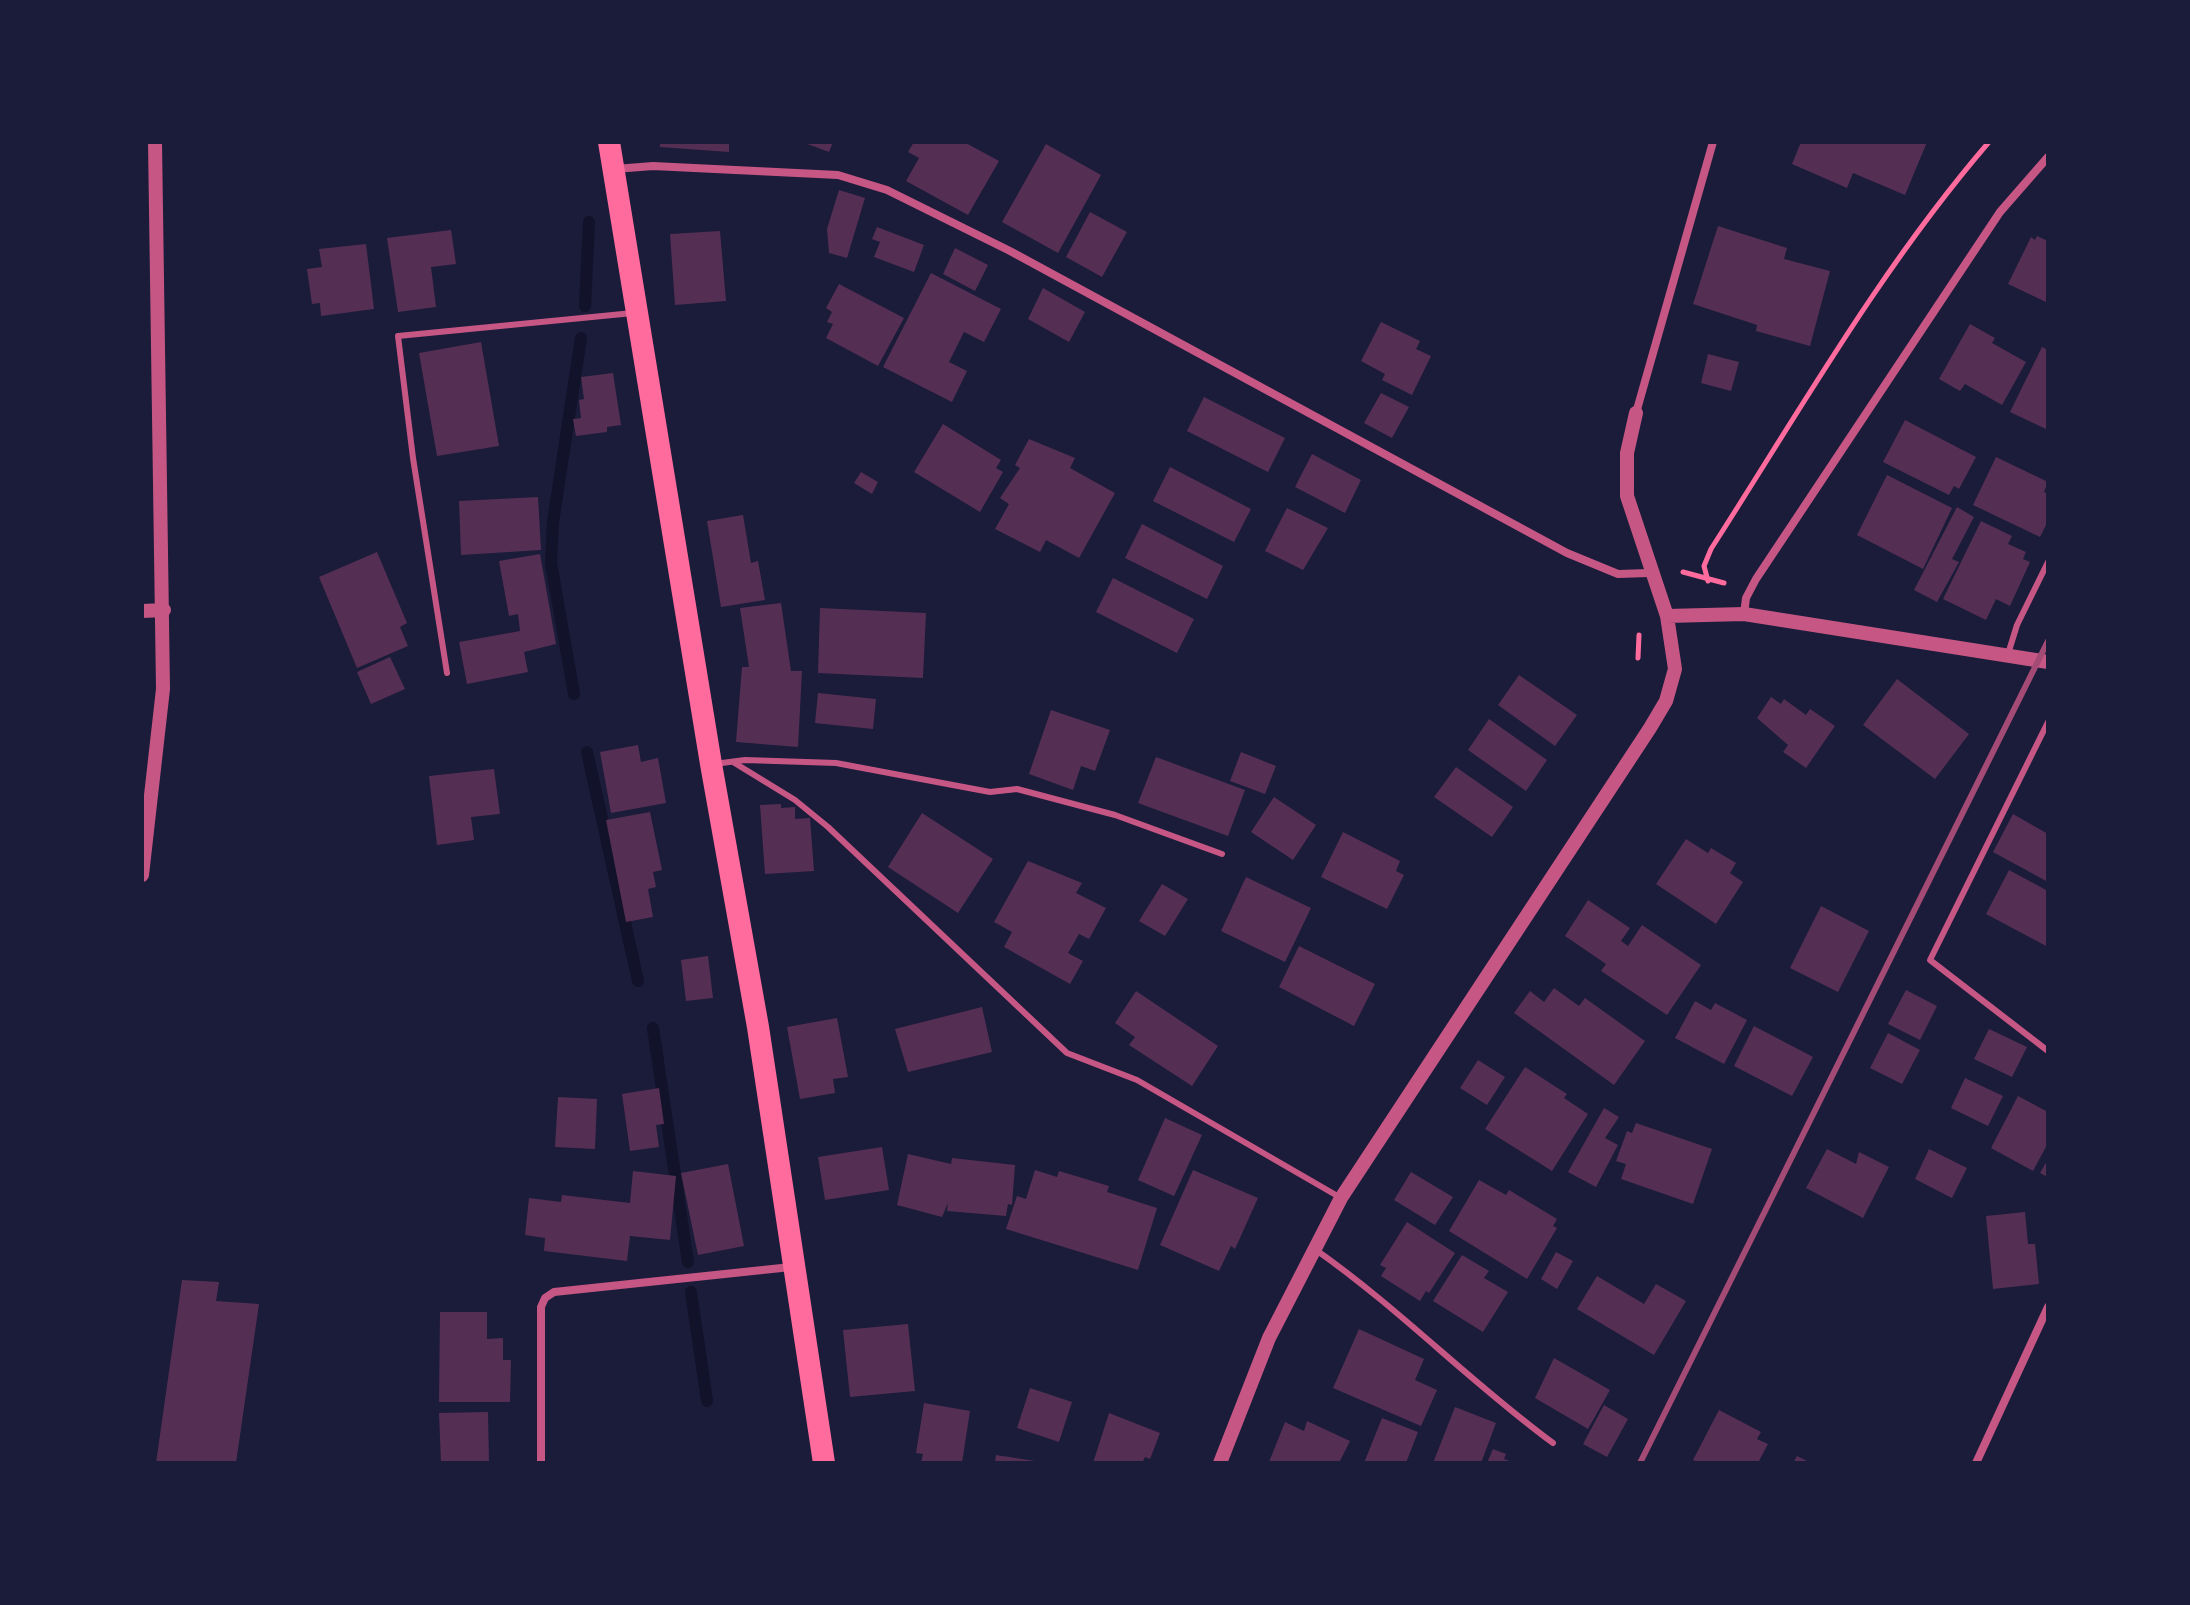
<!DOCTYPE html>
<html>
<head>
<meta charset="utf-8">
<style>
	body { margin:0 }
	#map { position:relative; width:2190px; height:1605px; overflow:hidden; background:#1b1b3a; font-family:"Alegreya Sans",sans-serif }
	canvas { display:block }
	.frame { position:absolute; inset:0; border:144px solid #1b1b3a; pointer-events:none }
</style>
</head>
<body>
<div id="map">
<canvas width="2190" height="1605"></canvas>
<div class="frame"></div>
</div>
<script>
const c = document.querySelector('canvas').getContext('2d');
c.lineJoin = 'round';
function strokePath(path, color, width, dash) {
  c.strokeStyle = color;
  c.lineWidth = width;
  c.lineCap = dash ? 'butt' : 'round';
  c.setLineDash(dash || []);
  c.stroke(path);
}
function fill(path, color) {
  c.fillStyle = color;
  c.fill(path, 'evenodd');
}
const stream = new Path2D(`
	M585,306L589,222
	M574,694L551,563L553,522L581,338
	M587,752L638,981
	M653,1028L688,1262
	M691,1292L707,1401`);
const building = new Path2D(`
	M660,142H729V152L660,147Z
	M802,142H833L829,152Z
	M914,142H964L999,161L968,215L906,181L919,158L908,152Z
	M1801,142H1927L1905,195L1853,173L1847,188L1792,164Z
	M1046,144L1101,175L1058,253L1002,222Z
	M839,190L865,198L847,258L829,253L827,229Z
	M1090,212L1127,232L1102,277L1066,257Z
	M1718,226L1787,248L1784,259L1830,271L1810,346L1756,331L1757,325L1693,304Z
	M877,227L924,245L914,272L874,257L880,242L872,239Z
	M451,230L456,264L431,267L436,307L398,312L387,238Z
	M720,231L726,301L675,305L670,234Z
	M2037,236L2048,241V303L2008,284L2031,237L2035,240Z
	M366,244L374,309L321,316L320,303L312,304L307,269L322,267L319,249Z
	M955,248L988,265L975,291L943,274Z
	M931,273L1001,309L984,342L964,332L949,362L967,371L952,402L883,367Z
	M839,284L904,318L878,366L826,338L833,324L827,322L832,312L826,308Z
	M1043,288L1085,312L1069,342L1028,319Z
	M1381,322L1420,341L1416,349L1431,356L1412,395L1382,380L1385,374L1361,361Z
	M1970,324L1995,338L1992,343L2026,362L2002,405L1965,384L1960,391L1939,379Z
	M481,342L499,446L437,456L419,353Z
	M2042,347L2048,350V430L2010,412Z
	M1708,354L1739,362L1731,391L1701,383Z
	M613,373L621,425L607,427V432L576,436L573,419L581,418L579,400L584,399L581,377Z
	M1381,393L1409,407L1392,438L1364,423Z
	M1204,397L1285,438L1268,472L1187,431Z
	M1905,420L1976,457L1959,489L1954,486L1949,495L1883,462Z
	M943,424L1001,460L996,468L1003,472L980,512L914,472Z
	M1029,439L1075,458L1070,468L1115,493L1079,558L1046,540L1040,552L995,529L1009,504L1000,498L1020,468L1015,465Z
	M1312,454L1361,480L1345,513L1295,487Z
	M1996,457L2048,482L2044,492L2048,494V521L2040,537L1973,505Z
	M1170,467L1251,509L1234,542L1153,501Z
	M861,472L878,482L872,494L854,483Z
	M1887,475L1952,508L1923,569L1857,535Z
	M538,497L541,550L461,555L459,501Z
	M1957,507L1974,517L1952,559L1959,562L1937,602L1914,590Z
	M1287,508L1328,528L1303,570L1265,551Z
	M743,515L751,563L758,561L765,600L721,607L707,521Z
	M1981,521L2012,536L2008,544L2026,552L2023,559L2030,562L2010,606L1996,599L1986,620L1943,599Z
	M1142,524L1223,566L1207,599L1125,558Z
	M377,552L407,623L400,627L408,646L357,668L319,577Z
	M540,554L556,644L524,652L528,672L467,684L459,642L520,631L518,614L509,616L499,561Z
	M1113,578L1194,619L1177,653L1096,612Z
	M781,603L791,671H802L798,747L736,742L742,667H749L740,608Z
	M820,608L926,613L923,678L818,673Z
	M390,657L405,689L371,704L357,672Z
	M1519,675L1577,715L1555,746L1498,705Z
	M1897,679L1969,734L1935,779L1863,725Z
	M818,693L876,699L873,729L815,723Z
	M1771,697L1781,704L1784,699L1806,715L1810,709L1835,726L1806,768L1783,752L1788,745L1757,718Z
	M1051,710L1110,730L1095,771L1081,766L1073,790L1029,774Z
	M1489,719L1547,760L1526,791L1468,750Z
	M638,745L641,762L658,758L666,803L611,813L600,752Z
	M1241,752L1276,766L1265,794L1230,781Z
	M1156,757L1245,790L1228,836L1138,803Z
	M1456,767L1513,807L1492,837L1434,797Z
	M494,769L500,814L471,817L474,840L437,845L429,776Z
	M1274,797L1316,825L1293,860L1251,832Z
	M781,804V808L795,807V819L810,818L814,871L765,874L760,805Z
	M650,812L662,870L653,872L656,887L648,889L653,917L626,922L606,820Z
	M922,813L993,859L958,913L888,867Z
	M2013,814L2048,834V882L1993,852Z
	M1343,832L1400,861L1396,871L1404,875L1387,909L1321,877Z
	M1686,839L1708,853L1711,848L1736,863L1730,873L1743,882L1716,924L1656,884Z
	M1028,861L1082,883L1076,893L1106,908L1089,939L1079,934L1068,953L1083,961L1070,984L1004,947L1012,932L994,922Z
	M2009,870L2048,891V947L1986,914Z
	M1246,877L1311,908L1285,962L1221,931Z
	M1162,884L1188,899L1165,936L1139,921Z
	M1588,900L1630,928L1621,941L1628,946L1642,925L1701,965L1667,1015L1601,971L1606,964L1565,936Z
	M1821,906L1869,931L1838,992L1790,968Z
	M1299,946L1375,984L1354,1026L1279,987Z
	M708,956L713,998L686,1001L681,960Z
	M1554,988L1579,1006L1585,998L1645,1041L1614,1085L1514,1013L1530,991L1544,1002Z
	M1906,990L1937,1006L1920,1040L1888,1024Z
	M1136,991L1218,1046L1192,1086L1129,1045L1135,1037L1115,1023Z
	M1695,1001L1711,1010L1715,1003L1747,1020L1724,1064L1675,1038Z
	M982,1007L992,1052L908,1072L895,1029Z
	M837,1018L848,1077L833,1079L835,1093L800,1099L787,1027Z
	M1754,1026L1813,1057L1792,1096L1734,1066Z
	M1989,1029L2027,1047L2012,1077L1974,1059Z
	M1888,1033L1920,1050L1902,1084L1870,1068Z
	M1478,1060L1505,1077L1487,1105L1460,1088Z
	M1525,1067L1567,1094L1564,1098L1588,1114L1552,1171L1485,1129Z
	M1965,1078L2003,1096L1988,1126L1951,1108Z
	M659,1088L664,1124L656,1125L659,1147L630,1151L622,1094Z
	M2018,1096L2048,1112V1143L2033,1171L1991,1148Z
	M558,1097L597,1099L595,1149L555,1147Z
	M1604,1108L1619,1117L1605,1138L1618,1145L1596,1187L1568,1172Z
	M1165,1118L1202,1135L1174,1196L1138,1180Z
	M1636,1123L1712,1149L1693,1204L1621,1179L1626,1164L1616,1161L1627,1131L1632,1133Z
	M882,1147L889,1190L825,1200L818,1157Z
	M1827,1149L1856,1164L1859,1152L1889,1167L1863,1218L1806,1188Z
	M1929,1149L1967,1168L1952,1198L1915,1179Z
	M908,1154L951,1164L952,1158L1015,1165L1012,1205L1008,1204L1006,1216L947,1211L948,1203L942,1217L897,1205Z
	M2048,1159V1177L2040,1173Z
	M728,1164L744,1246L698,1255L681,1173Z
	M1035,1170L1057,1177L1059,1171L1109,1186L1107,1192L1157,1208L1138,1270L1006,1229L1017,1196L1026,1199Z
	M1193,1170L1258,1198L1235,1249L1231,1246L1219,1271L1160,1245Z
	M633,1171L676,1176L670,1240L630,1236L627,1261L544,1251L545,1238L525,1235L529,1198L561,1202L562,1195L630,1203Z
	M1411,1172L1453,1197L1435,1225L1394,1200Z
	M1479,1180L1506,1195L1509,1190L1557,1219L1553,1226L1557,1228L1527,1279L1449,1231Z
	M2025,1212L2028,1244H2035L2039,1284L1993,1289L1986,1216Z
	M1407,1222L1455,1253L1429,1293L1426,1291L1420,1301L1381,1276L1386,1268L1380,1265Z
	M1556,1252L1573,1261L1557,1289L1541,1279Z
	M1462,1255L1489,1271L1484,1278L1508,1292L1483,1332L1433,1301Z
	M1597,1276L1644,1304L1656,1284L1686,1301L1654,1355L1577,1309Z
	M182,1280L219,1282L216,1301L259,1304L236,1463H156Z
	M440,1312H487V1339L503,1338V1360H511L510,1402H439Z
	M908,1324L915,1391L850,1397L843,1330Z
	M1359,1329L1424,1359L1415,1380L1437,1390L1421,1426L1333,1388Z
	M1554,1358L1610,1390L1588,1429L1535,1398Z
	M1030,1388L1072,1402L1059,1442L1017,1428Z
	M924,1403L970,1411L962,1463H921L923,1454L916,1453Z
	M1604,1405L1628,1419L1607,1457L1583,1444Z
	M1455,1407L1496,1423L1481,1463H1433Z
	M1719,1410L1761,1432L1757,1439L1768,1444L1758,1463H1700L1693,1460Z
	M488,1412L489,1463H441L439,1413Z
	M1109,1413L1160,1433L1150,1459L1145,1457L1142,1463H1093Z
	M1382,1418L1418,1432L1406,1463H1364Z
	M1307,1421L1350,1441L1339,1463L1269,1462L1285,1422L1304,1431Z
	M1493,1449L1506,1454L1504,1459L1515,1463H1487Z
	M996,1455L1035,1461L1034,1463H995Z
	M1797,1456L1811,1463H1793Z`);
const path = new Path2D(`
	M1683,572L1724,583
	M1708,581L1704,566L1711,549C1799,412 1882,266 1989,142
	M1638,658L1639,635`);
const service = new Path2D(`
	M2008,654L2017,625L2048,562
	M447,673L413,458L398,336L633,313
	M2048,722L1930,960L2048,1051
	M733,762L795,800L828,827L1067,1053L1137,1080L1341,1198
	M714,764L745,760L836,763L990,792L1017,789L1115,815L1222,854
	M1316,1250C1400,1309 1471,1383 1553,1443`);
const minor = new Path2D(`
	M615,169L653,166L838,175L887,190L1010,251L1567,553L1618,574L1649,573
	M1636,413L1713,142
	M1744,614L1746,598L1756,579L2000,212L2048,157
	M541,1463V1307L545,1298L554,1292L791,1267
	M1976,1463L2048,1307`);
const tertiary = new Path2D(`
	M142,611L164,610
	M1667,616L1744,614L2048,662
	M142,875L163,689L155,142
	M1220,1463L1269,1338L1341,1198L1650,728L1666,701L1675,669L1667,616L1627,496V453L1636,413`);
const trunk = new Path2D(`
	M609,142L711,764L758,1027L824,1463`);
const rail = new Path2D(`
	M1640,1463L2048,641`);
strokePath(stream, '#12122b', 12);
fill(building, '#542f53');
strokePath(path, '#ff6b9d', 5);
strokePath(service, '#c65784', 6);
strokePath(minor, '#c65784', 8);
strokePath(tertiary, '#c65784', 14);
strokePath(trunk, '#ff6b9d', 22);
strokePath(rail, '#a44b75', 6);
</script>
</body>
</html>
